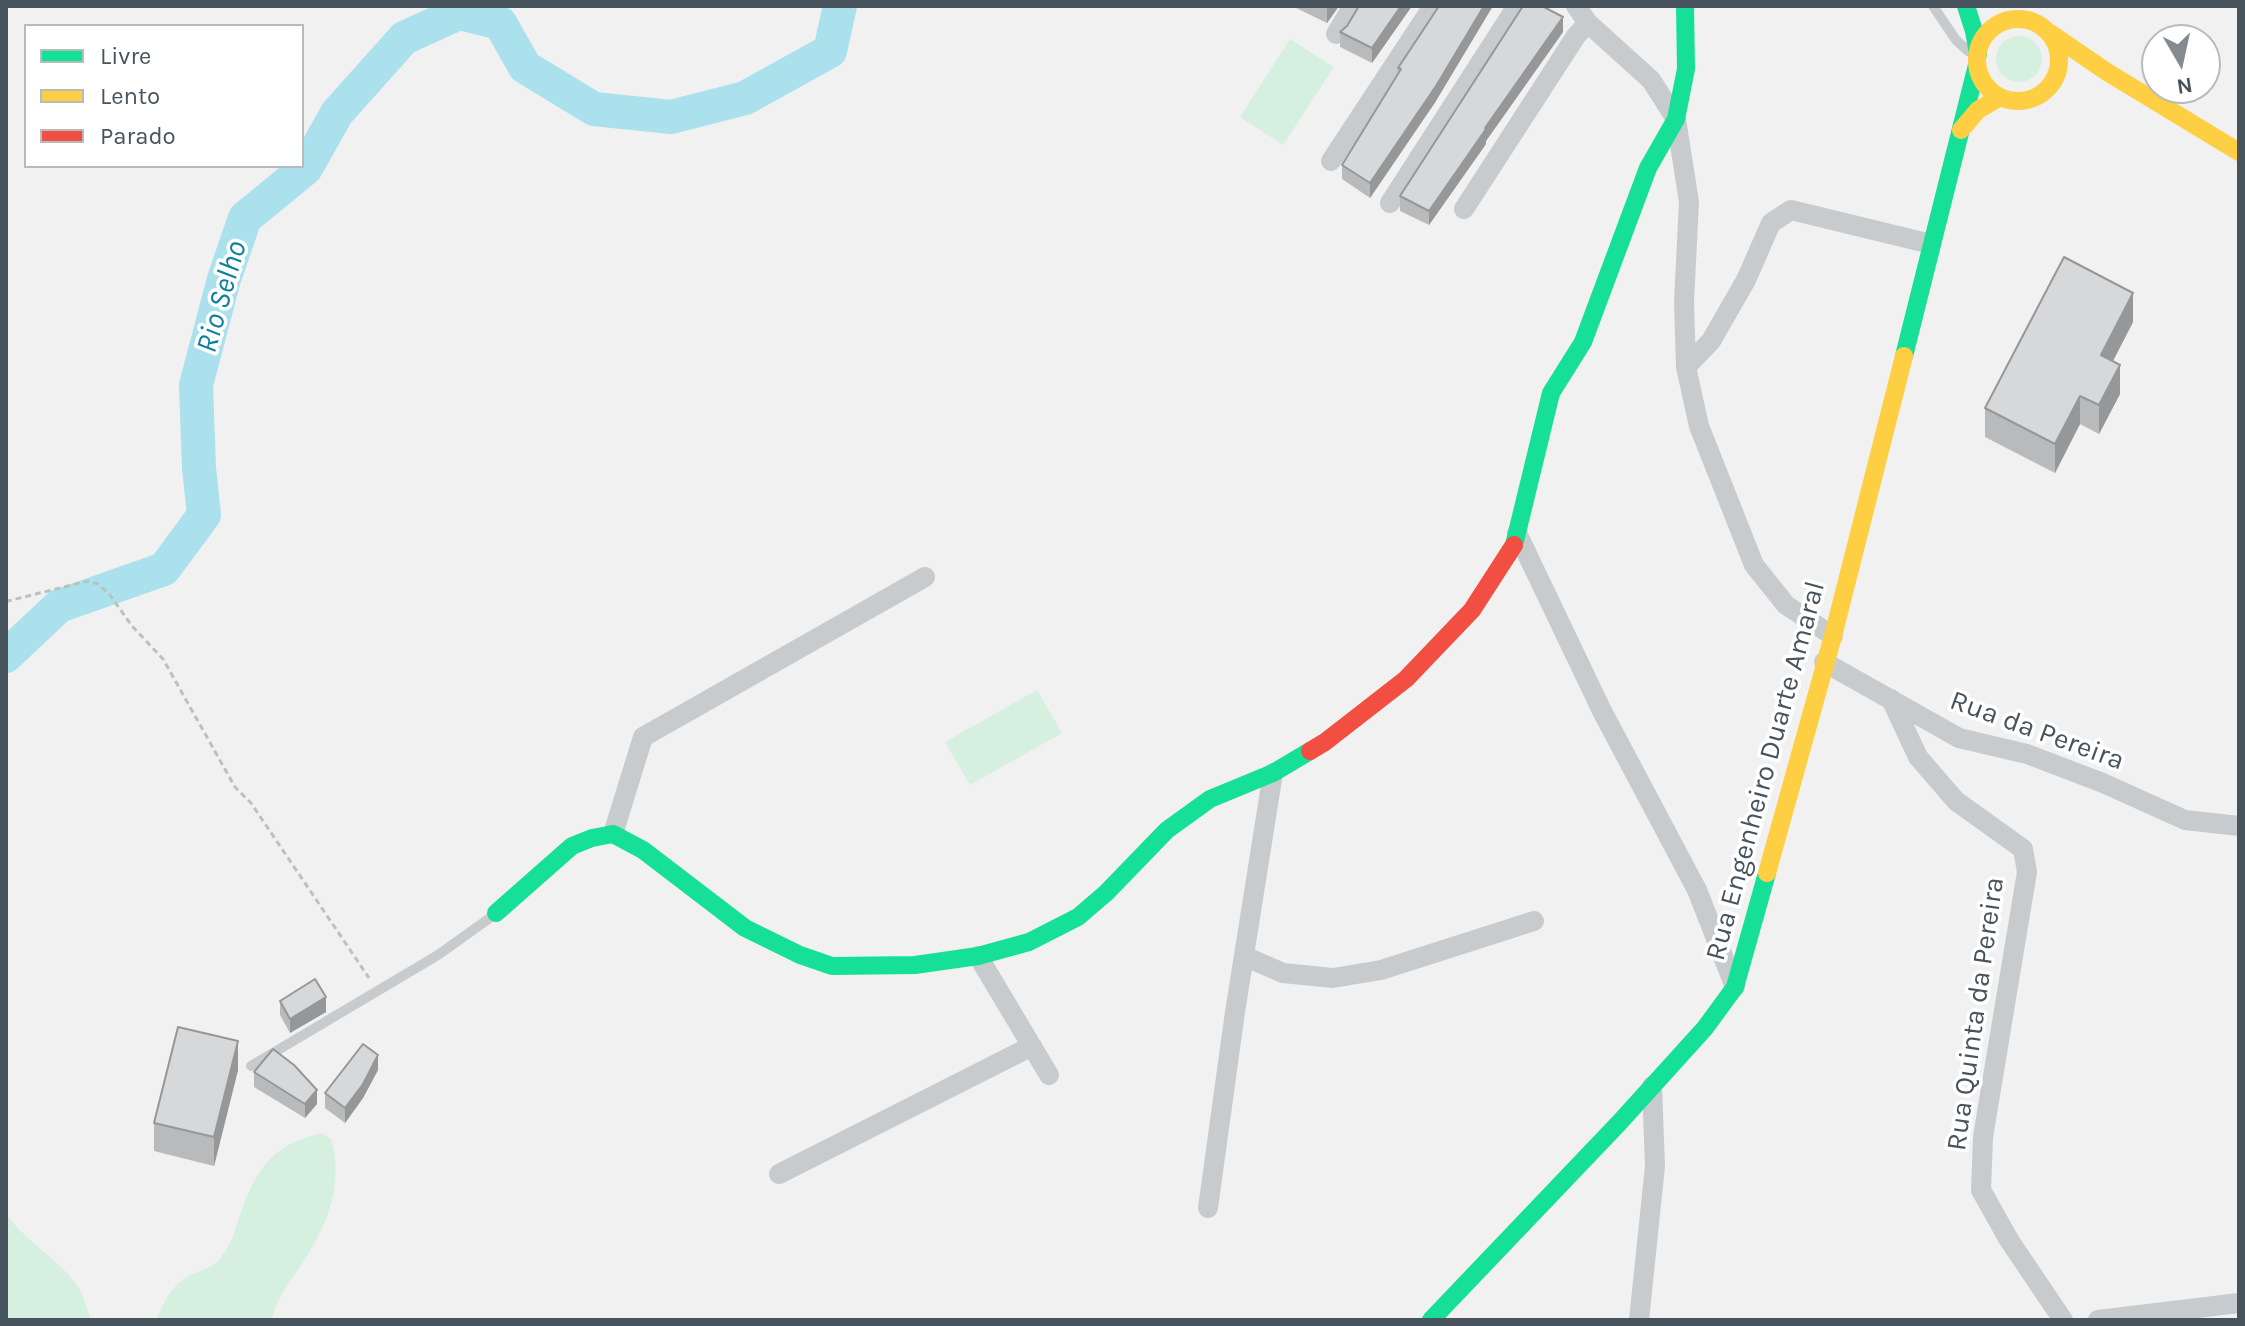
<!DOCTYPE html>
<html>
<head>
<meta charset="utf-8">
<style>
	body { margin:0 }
	#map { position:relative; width:2245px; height:1326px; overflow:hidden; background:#f1f1f1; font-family:Karla,sans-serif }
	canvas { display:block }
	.frame { position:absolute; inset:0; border:8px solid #48545d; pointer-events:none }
	.legend { position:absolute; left:24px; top:24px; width:280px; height:144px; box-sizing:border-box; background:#fff; border:2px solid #b6bbbe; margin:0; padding:10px 14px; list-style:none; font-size:24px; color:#48545d }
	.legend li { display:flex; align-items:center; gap:16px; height:40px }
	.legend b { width:40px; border:2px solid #b6bbbe }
	.north { position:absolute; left:2141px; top:24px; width:80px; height:80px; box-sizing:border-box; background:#fff; border:2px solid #b6bbbe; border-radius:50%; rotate:171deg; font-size:22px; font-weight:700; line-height:32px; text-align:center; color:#48545d }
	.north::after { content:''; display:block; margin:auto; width:28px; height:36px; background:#838b91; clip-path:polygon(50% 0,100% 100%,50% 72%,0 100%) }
</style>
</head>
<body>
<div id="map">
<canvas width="2245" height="1326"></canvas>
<div class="frame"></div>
<ul class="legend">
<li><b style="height:10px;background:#16e098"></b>Livre</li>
<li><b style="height:10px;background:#ffcf43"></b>Lento</li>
<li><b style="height:10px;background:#f24e42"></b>Parado</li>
</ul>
<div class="north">N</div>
</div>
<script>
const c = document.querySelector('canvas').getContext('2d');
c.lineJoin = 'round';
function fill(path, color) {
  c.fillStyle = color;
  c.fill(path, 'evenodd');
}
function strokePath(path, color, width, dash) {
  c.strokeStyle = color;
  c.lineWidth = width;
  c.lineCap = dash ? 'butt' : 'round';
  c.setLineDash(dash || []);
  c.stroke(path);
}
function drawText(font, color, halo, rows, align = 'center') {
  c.font = font + ' Karla,sans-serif';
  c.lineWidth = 7;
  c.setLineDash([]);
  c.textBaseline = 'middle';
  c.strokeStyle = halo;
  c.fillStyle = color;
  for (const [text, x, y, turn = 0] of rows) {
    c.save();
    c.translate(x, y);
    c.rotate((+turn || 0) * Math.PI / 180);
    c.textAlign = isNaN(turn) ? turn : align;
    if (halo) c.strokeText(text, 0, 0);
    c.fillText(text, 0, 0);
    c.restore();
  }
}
const green = new Path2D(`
	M1996 59a23 23 0 1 1 46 0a23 23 0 1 1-46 0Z
	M1290,39L1334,67L1283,145L1240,117Z
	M1037,690L1062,733L970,785L945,742Z
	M321,1133L331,1139C345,1188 325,1230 298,1270C288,1285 275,1301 272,1320H156C164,1303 171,1285 189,1276C201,1270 213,1268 221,1257C231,1246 234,1232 239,1218C255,1171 270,1145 321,1133Z
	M6,1214C26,1242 58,1258 77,1285C84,1295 87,1309 91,1320H6Z`);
const river = new Path2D(`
	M6,656L59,606L164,569L204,515L199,468L196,385L224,279L245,218L306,168L337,113L404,38L459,13L500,23L525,67L594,109L671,117L745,98L830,51L840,6`);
const path = new Path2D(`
	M6,600L8,601L88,581L98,584L110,595L132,626L163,659L235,787L251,803L369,978`);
const lane = new Path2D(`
	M1933,6L1956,40L1968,51
	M251,1066L438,955L494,915`);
const street = new Path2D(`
	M1576,6L1588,23L1651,80L1676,119L1689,202L1684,302L1686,367L1699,426L1754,565L1786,605L1833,636
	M1336,34L1353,6
	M1331,161L1433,6
	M1390,203L1517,6
	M1464,209L1576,36L1588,23
	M1686,367L1711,341L1746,280L1771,223L1791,210L1931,244
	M1517,533L1602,711L1697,890L1735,987
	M1824,662L1959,738L2027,754L2103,783L2185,820L2239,826
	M1891,699L1918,757L1956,801L2023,849L2027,872L1983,1137L1981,1190L2009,1240L2063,1320
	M613,834L643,737L925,577
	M978,956L1049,1075
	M1244,956L1283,973L1333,978L1381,970L1534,921
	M779,1174L1032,1046
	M1208,1208L1235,1012L1273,773
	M1639,1320L1655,1166L1652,1086
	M2098,1320L2239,1303`);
const fast = new Path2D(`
	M1966,6L1974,31L1978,54
	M1904,356L1977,65
	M1514,545L1551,393L1583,342L1648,168L1676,119L1686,69L1685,6
	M496,913L572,846L592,838L613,834L643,850L745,928L800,955L832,966L915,965L978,956L1029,942L1078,917L1106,893L1167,830L1210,799L1273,773L1310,751
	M1431,1320L1619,1123L1705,1028L1735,987L1767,873`);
const slow = new Path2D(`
	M1977 60a41 41 0 1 1 82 0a41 41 0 1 1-82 0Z
	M2050,33L2107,72L2239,152
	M1961,130L1978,110L2000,97
	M1767,873L1833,636L1904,356`);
const jam = new Path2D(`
	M1310,751L1325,742L1406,679L1472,610L1514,545`);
const wall = new Path2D(`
	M1292,6H1339L1327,23Z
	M1412,6L1372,63L1340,47V32L1347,26Z
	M1563,32L1486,141V144L1429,225L1400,211V196Z
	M1398,68L1436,101L1370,198L1342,179V165L1398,73Z
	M2133,322L2113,361L2120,394L2099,434L2080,424L2055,473L1985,437V408Z
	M280,1001L326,1012L290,1033L280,1015Z
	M238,1070L214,1166L154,1151V1123Z
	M378,1070L363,1098L345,1123L325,1108V1093Z
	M254,1072L317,1104L305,1118L254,1087Z`);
const shadedWall = new Path2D(`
	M1329,6H1339L1327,23V9Z
	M1401,6H1412L1372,63V48Z
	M1484,6H1493L1436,101L1370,198V183Z
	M1563,17V32L1486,141V144L1429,225V211L1485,128Z
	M2133,293V322L2101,384V355Z
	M2120,365V394L2099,434V405Z
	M2080,396V424L2055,473V444Z
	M326,997V1012L290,1033V1019Z
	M238,1041V1070L214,1166V1137Z
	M378,1055V1070L363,1098L345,1123V1108Z
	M317,1090V1104L305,1118V1104Z`);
const building = new Path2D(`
	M1359,6H1401L1372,48L1340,32L1347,26Z
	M1439,6H1484L1436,86L1370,183L1342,165L1401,69L1398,68Z
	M1523,6H1542L1563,17L1485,128L1486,129L1429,211L1400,196Z
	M2064,257L2133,293L2101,355L2120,365L2099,405L2080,396L2055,444L1985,408Z
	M315,979L326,997L290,1019L280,1001Z
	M178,1027L238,1041L214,1137L154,1123Z
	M363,1044L378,1055L363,1084L345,1108L325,1093Z
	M273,1049L294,1065L317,1090L305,1104L254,1072Z`);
const streetNames = [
	["Rua da Pereira",2037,731,20],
	["Rua Engenheiro Duarte Amaral",1766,771,-75],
	["Rua Quinta da Pereira",1976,1014,-82]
];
const waterNames = [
	["Rio Selho",222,297,-74]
];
fill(green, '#d6f0df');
strokePath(river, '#abe1ed', 34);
strokePath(path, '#b7c3bf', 3, [6, 4]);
strokePath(lane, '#c8cbcd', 10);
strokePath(street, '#c8cbcd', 20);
strokePath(fast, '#16e098', 18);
strokePath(slow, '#ffcf43', 18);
strokePath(jam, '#f24e42', 18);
fill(wall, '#b9babb');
fill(shadedWall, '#969798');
fill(building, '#d7d8d9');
strokePath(building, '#969798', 2);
drawText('28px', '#48545d', '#fff', streetNames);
drawText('italic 30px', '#0e819b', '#fff', waterNames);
</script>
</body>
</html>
